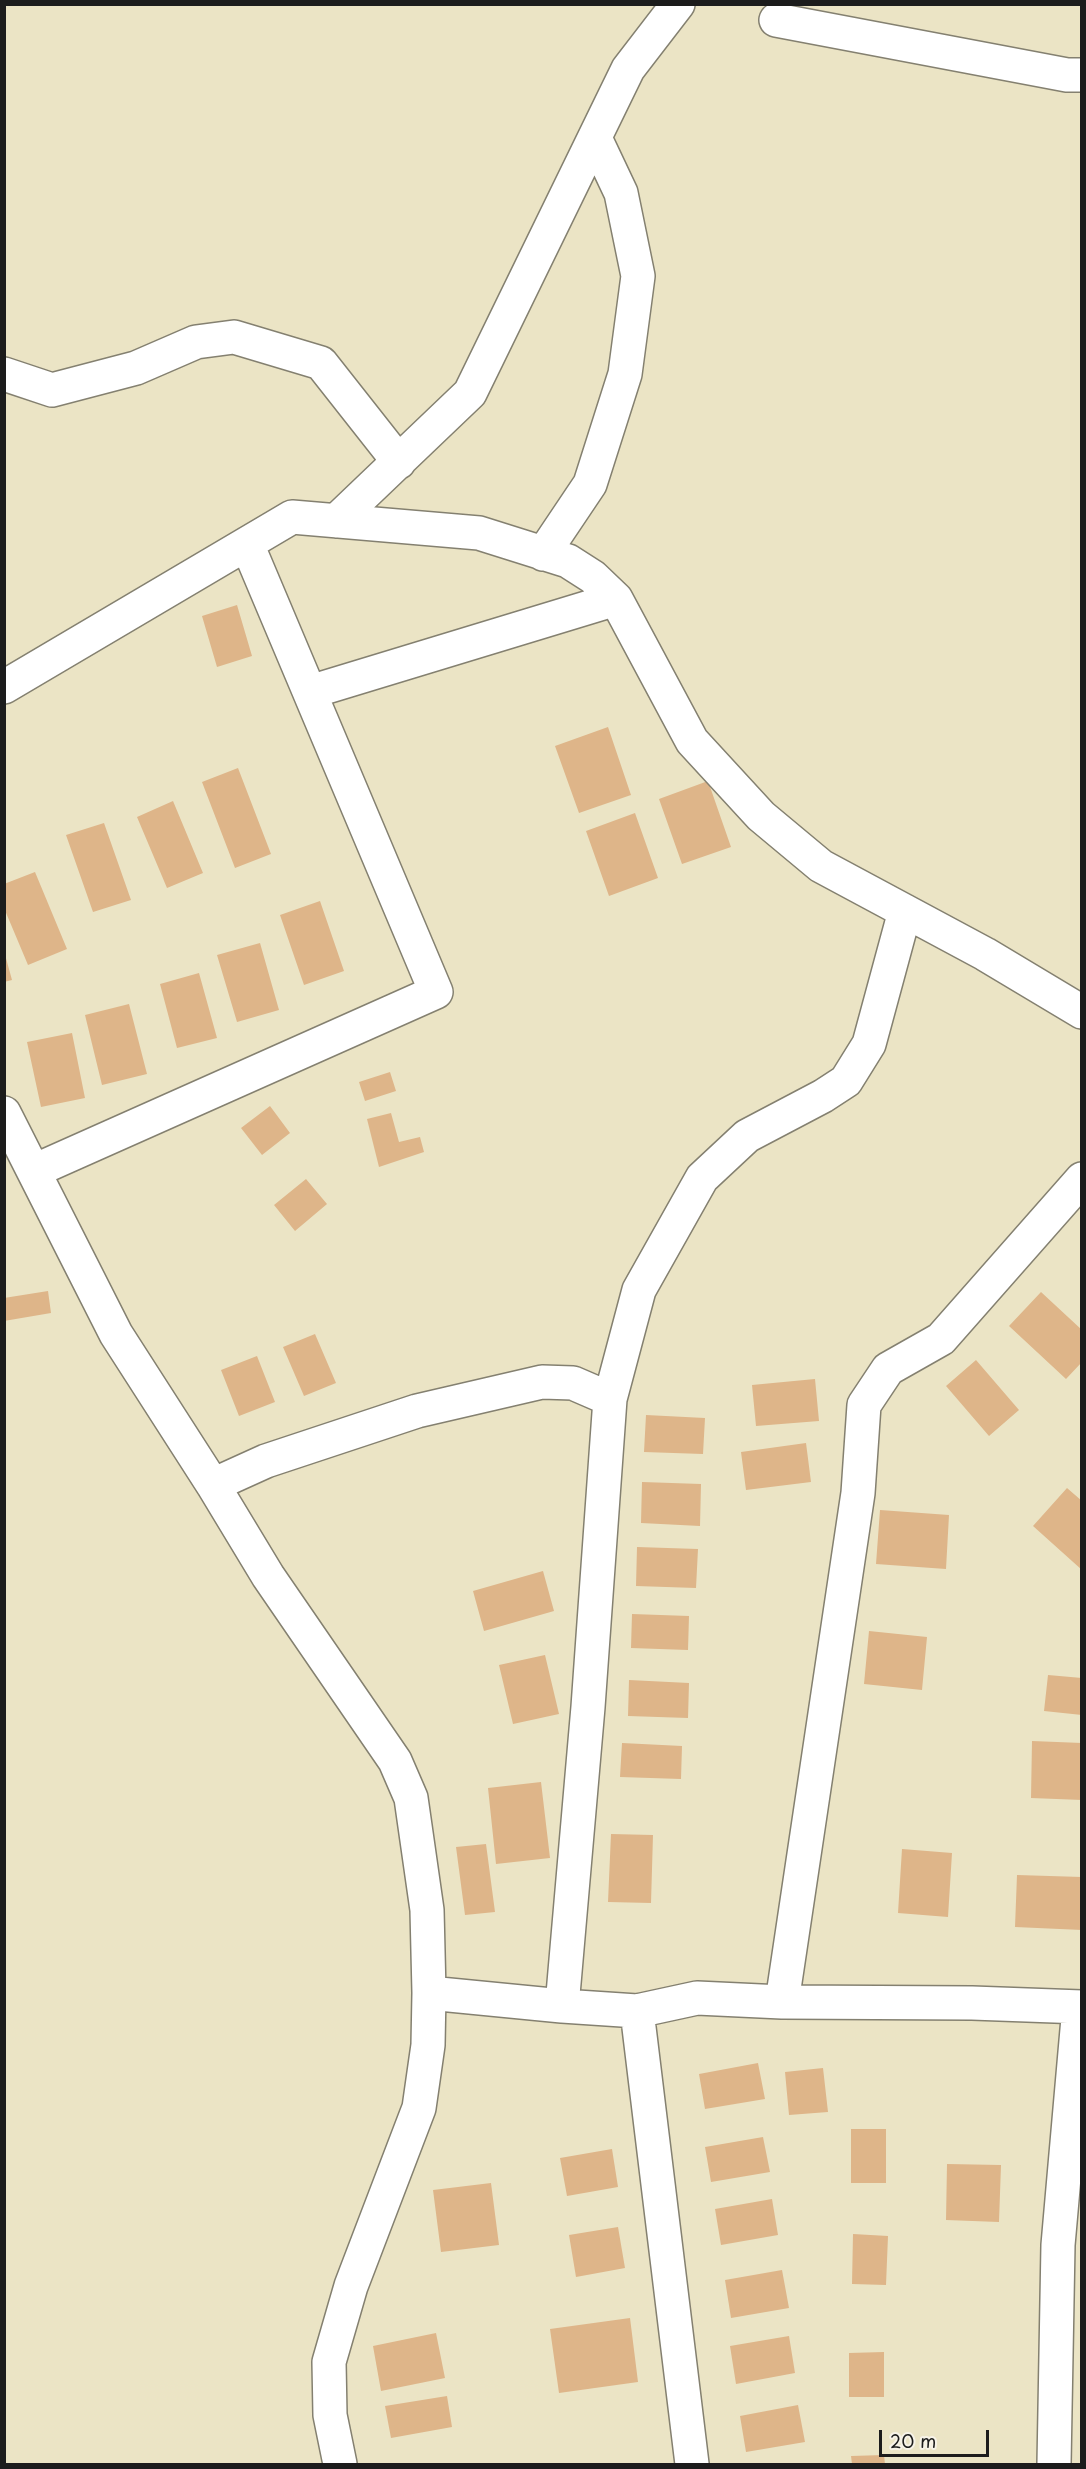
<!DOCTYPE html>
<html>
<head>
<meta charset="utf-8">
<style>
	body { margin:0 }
	#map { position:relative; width:1086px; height:2469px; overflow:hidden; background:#ebe4c5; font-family:"Playpen Sans",sans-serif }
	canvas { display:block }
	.frame { position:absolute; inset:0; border:6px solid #1c1c1c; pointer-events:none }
	.scale { position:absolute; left:879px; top:2430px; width:110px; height:27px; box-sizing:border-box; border:3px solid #1c1c1c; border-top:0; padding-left:8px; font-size:18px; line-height:21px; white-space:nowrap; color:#1c1c1c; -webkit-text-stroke:4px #f7f3e8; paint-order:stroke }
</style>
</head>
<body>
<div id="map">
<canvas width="1086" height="2469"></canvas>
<div class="frame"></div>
<div class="scale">20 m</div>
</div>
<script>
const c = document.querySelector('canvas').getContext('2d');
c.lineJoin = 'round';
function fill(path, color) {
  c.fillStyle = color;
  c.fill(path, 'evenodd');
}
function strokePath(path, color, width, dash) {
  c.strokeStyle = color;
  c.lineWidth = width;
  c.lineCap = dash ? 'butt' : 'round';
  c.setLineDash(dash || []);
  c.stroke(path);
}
const building = new Path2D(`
	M237,605L252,656L217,667L202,616Z
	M608,727L631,795L579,813L555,746Z
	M238,768L271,854L235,868L202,782Z
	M708,781L731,847L682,864L659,799Z
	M173,801L203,873L167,888L137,817Z
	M635,813L658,878L609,896L586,831Z
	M104,823L131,900L93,912L66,835Z
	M35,872L67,949L28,965L4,908V884Z
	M320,901L344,971L304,985L280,915Z
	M260,943L279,1010L237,1022L217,955Z
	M4,951L12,980L4,982Z
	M199,973L217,1038L177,1048L160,984Z
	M129,1004L147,1074L102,1085L85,1015Z
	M72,1033L85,1098L41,1107L27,1042Z
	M390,1072L396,1091L365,1101L359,1082Z
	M270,1106L290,1133L262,1155L241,1128Z
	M391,1113L399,1142L420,1137L424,1152L379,1167L367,1119Z
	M306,1179L327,1204L295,1231L274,1205Z
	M48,1291L51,1313L4,1321V1298Z
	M1041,1292L1082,1330V1362L1066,1379L1009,1326Z
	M315,1334L336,1383L304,1396L283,1347Z
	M257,1356L275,1402L239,1416L221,1370Z
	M976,1360L1019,1410L989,1436L946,1386Z
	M815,1379L819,1421L756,1426L752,1385Z
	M646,1415L705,1418L703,1454L644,1452Z
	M806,1443L811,1482L746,1490L741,1452Z
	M642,1482L701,1484L700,1526L641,1523Z
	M1067,1488L1082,1501V1570L1033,1526Z
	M880,1510L949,1515L946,1569L876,1564Z
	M637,1547L698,1549L696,1588L636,1586Z
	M543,1571L554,1611L484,1631L473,1591Z
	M632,1614L689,1616L688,1650L631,1648Z
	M869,1631L927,1637L922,1690L864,1684Z
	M545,1655L559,1714L513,1724L499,1665Z
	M1048,1675L1082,1678V1715L1044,1711Z
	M629,1680L689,1683L688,1718L628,1716Z
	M1032,1741L1082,1743V1800L1031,1798Z
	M622,1743L682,1746L681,1779L620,1777Z
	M541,1782L550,1858L496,1864L488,1788Z
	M611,1834L653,1835L651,1903L608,1902Z
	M486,1844L495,1912L465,1915L456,1847Z
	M902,1849L952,1853L948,1917L898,1913Z
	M1017,1875L1082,1877V1930L1015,1927Z
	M758,2063L765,2099L705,2109L699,2074Z
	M823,2068L828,2112L789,2115L785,2072Z
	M851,2129H886V2183H851Z
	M763,2137L770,2172L711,2182L705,2147Z
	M612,2149L618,2187L567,2196L560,2158Z
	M947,2164L1001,2165L999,2222L946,2220Z
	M491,2183L499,2245L441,2252L433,2190Z
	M772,2199L778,2235L721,2245L715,2209Z
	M618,2227L625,2268L576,2277L569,2235Z
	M853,2234L888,2236L886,2285L852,2284Z
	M782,2270L789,2308L731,2318L725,2280Z
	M630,2318L638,2382L559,2393L550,2329Z
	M436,2333L445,2378L381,2391L373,2346Z
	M789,2336L795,2373L736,2384L730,2346Z
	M884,2352V2397H849V2353Z
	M447,2396L452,2427L391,2438L385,2406Z
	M798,2405L805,2442L746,2452L740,2416Z
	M884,2455L885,2464H852L851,2456Z`);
const minor = new Path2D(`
	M776,20L1067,75H1082
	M4,374L52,390L136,368L196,342L234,337L321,363L399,462
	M336,521L470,393L628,69L678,4
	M543,554L590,484L625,374L638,276L621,193L595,138
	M4,687L292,517L479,533L568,561L593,577L616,599L692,741L761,816L821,866L985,954L1082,1012
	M310,692L616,599
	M4,1113L116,1334L213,1485L268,1576L395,1761L411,1798L427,1910L429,1993L428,2045L419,2108L351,2286L329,2362L330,2415L340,2464
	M34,1171L436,992L247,544
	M213,1485L266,1461L417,1411L542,1382L573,1383L610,1399
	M429,1993L562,2006L637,2011L697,1998L782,2002L972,2003L1082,2007
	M782,2002L858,1493L864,1405L888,1369L941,1339L1082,1179
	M562,2006L588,1707L610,1399L639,1290L702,1178L747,1136L823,1096L846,1081L869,1044L905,911
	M637,2011L692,2464
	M1054,2464L1058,2245L1079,2007`);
fill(building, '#deb589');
strokePath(minor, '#848070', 36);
strokePath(minor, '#fff', 33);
</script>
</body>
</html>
